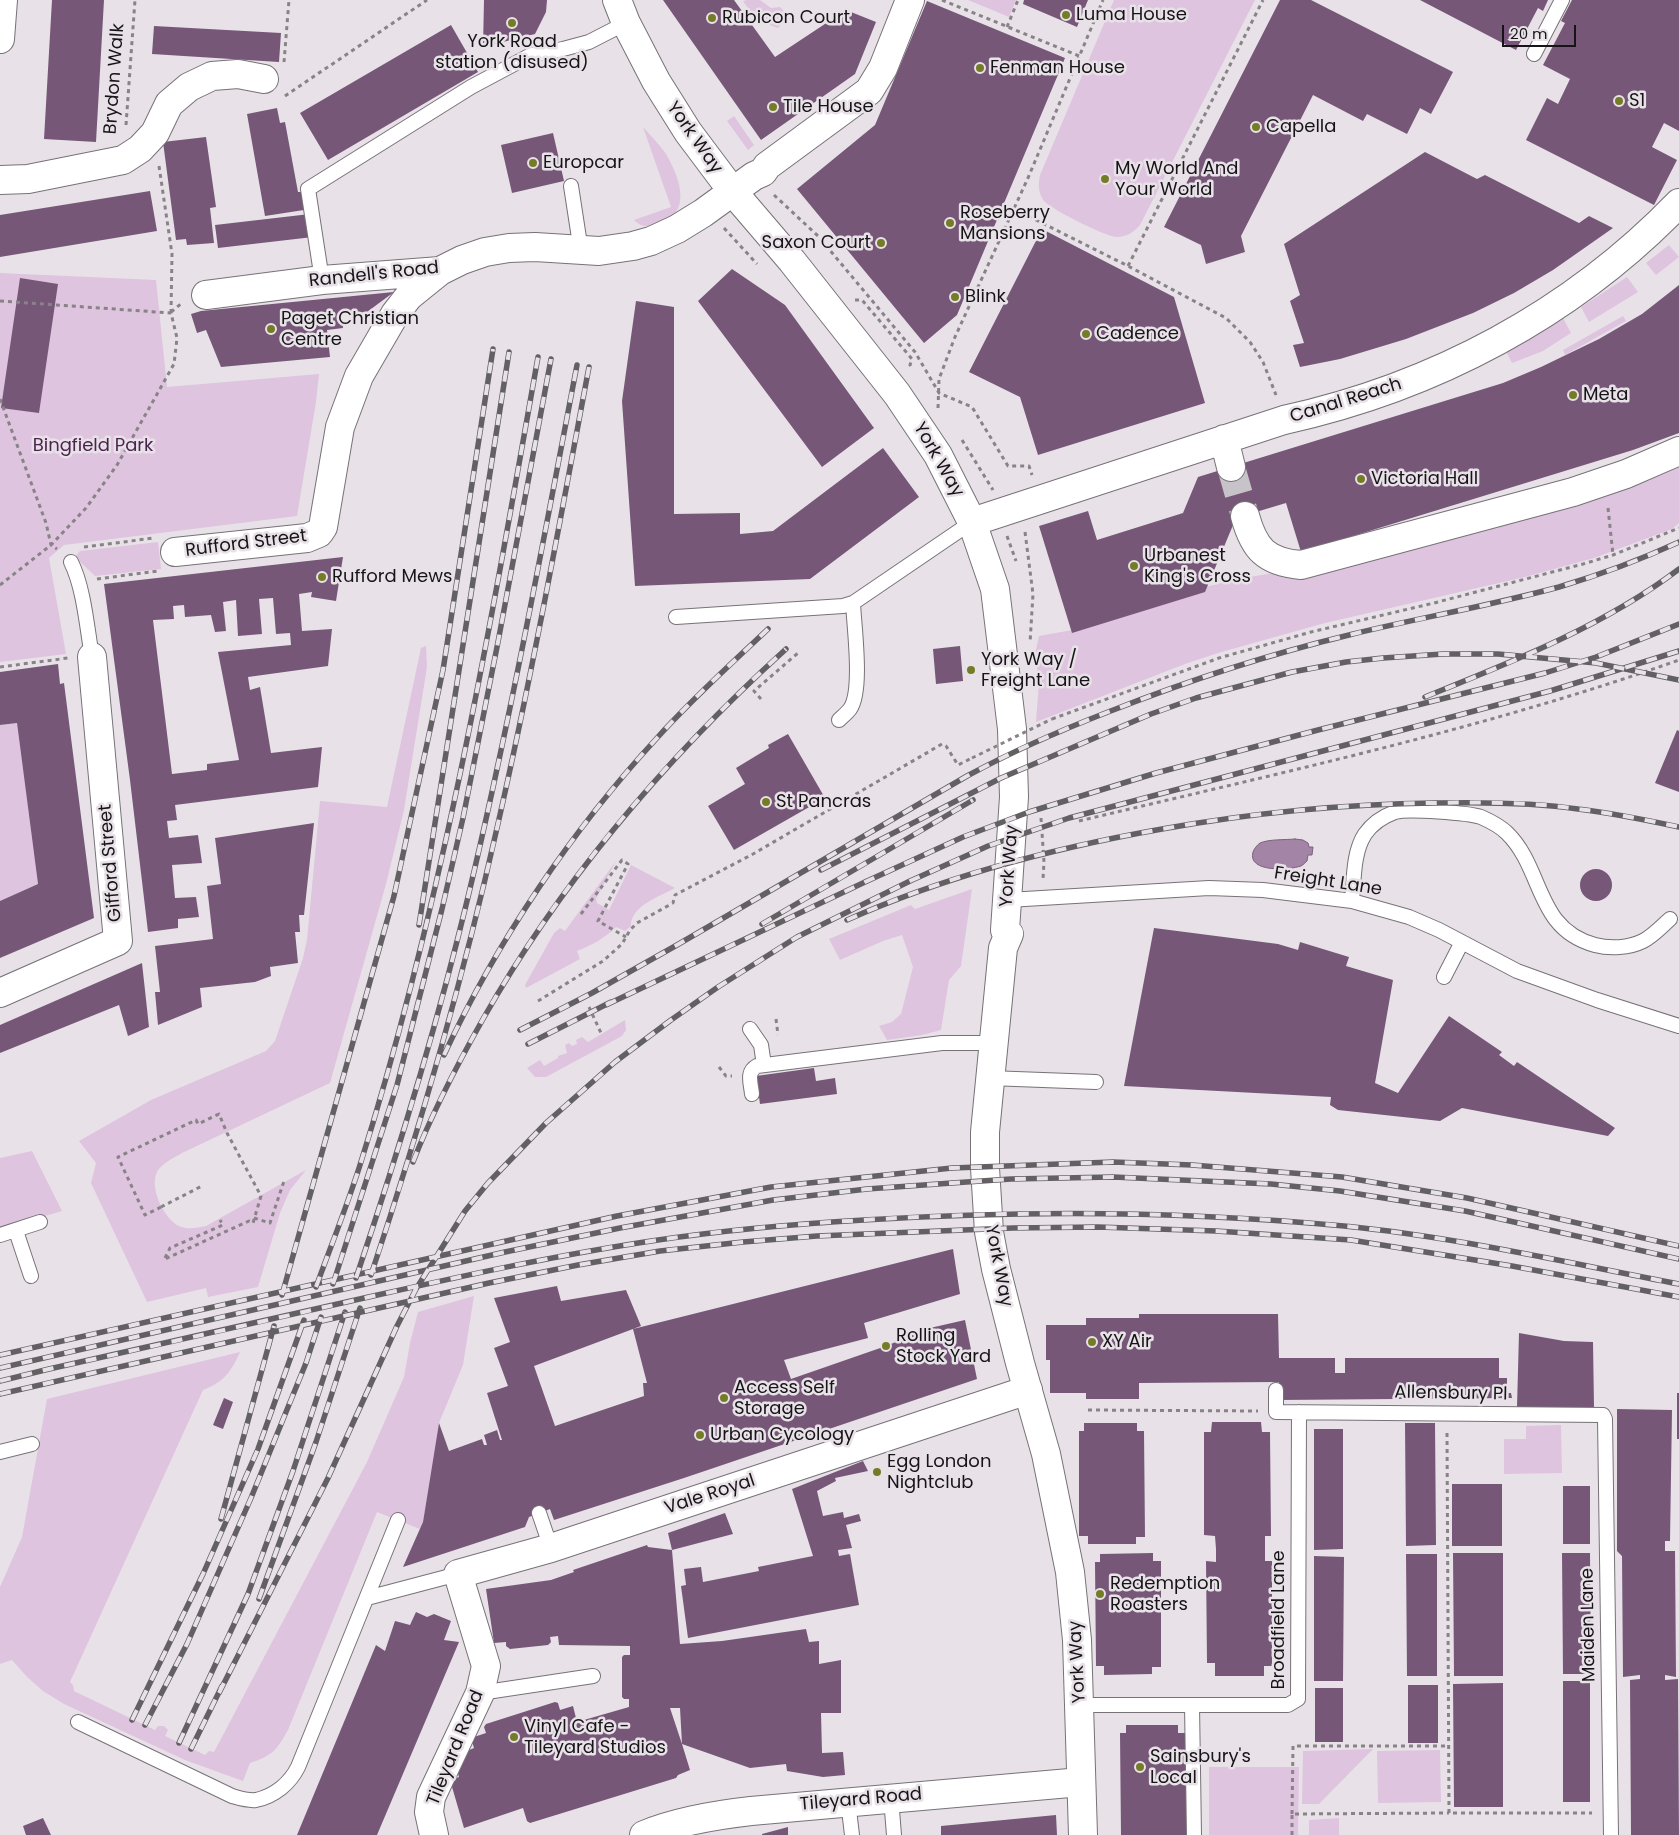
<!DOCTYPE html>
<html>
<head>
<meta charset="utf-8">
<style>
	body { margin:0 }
	#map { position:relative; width:1679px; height:1835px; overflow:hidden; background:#e8e2e8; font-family:Poppins,sans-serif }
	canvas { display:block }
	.scale { position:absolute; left:1502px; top:25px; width:74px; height:22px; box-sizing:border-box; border:2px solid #161416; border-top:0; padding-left:6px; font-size:15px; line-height:18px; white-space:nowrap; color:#161416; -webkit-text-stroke:4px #e8e2e8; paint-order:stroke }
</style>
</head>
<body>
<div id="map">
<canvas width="1679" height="1835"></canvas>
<div class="scale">20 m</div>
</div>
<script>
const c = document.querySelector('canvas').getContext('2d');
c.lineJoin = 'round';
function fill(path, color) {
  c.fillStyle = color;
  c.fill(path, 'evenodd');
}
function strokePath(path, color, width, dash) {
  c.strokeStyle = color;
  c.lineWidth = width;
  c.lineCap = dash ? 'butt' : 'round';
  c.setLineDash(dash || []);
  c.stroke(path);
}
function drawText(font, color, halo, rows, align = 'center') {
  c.font = font + ' Poppins,sans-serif';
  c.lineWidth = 5;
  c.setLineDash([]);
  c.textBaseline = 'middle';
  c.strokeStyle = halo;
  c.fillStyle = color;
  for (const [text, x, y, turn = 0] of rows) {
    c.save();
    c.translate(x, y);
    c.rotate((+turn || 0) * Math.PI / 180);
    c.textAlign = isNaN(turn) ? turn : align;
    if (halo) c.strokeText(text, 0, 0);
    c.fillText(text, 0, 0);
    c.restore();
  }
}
const green = new Path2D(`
	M747,0H760L771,8L780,7L789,16L778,28L756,20L743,1Z
	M968,0H1016L1009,17Z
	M1114,0H1255L1140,225C1134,232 1127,237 1117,237C1106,237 1051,209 1044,201C1038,193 1038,184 1040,175Z
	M734,116L754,145L748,150L727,121Z
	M643,127C651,136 660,145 666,154C675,169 688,198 675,213C671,218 664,220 658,223C648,227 642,228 634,220L671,207Z
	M1669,245L1679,257L1656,275L1646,263Z
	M0,273L156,280L167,387L319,374L316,402L297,516L64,545L49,558L66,654L0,662Z
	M1627,277L1638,292L1589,322L1581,307Z
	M1623,316L1626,321L1565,355L1563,350Z
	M1563,318L1571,333L1543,351L1512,363L1506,351Z
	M1679,467V523L1672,529L1594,558L1525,577L1325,623L1218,653L1185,664L1036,722L1039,682L1035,654L1039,636L1084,628L1143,604L1232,580L1285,571L1634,485Z
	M158,542L161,569L95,576L75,557L80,551Z
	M426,646L427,667L404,810L386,884L330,1083L182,1153C174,1158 162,1163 157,1172C149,1188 164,1219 179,1226C188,1230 197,1228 206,1226L306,1170L290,1190L280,1213L258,1287L208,1297L206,1288L147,1302L91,1183L96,1163L79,1141L151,1100L266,1051L275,1041L303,958L307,940L320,801L387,807L421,648Z
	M17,723L38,884L0,901V725Z
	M616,861L596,899L597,903L609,910L631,865L675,888C661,896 630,906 631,926L625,931L616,927C605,938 592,945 577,951L580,959L526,988L525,985L554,933L560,928L565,931Z
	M972,889L961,966L949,980L941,1030L922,1035L887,1040L879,1026L892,1022L901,1014L913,967L902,935L883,941L840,960L829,939L911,905L915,909Z
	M625,1020L626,1030L622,1036L546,1077H535L527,1068L540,1060L544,1066L558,1058V1056L567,1053L565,1045L569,1043L572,1046L577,1044L576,1040L582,1037L588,1042Z
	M32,1151L62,1211L0,1229V1158Z
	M474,1296L463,1365L439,1423L423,1522L420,1529L377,1512L288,1730C277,1750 272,1756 250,1763L243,1781L185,1760L64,1704L43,1691L27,1677L12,1660L0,1664V1587L22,1537L47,1399L240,1352C231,1372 224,1382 203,1390L70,1682L73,1685L74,1691L155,1730L158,1726H164L168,1730L165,1736L205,1755L209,1751L214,1752L367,1462L404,1377L410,1343L418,1312Z
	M1561,1425L1562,1473L1504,1474V1439H1526V1426Z
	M1373,1749L1319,1804H1302L1303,1751Z
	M1440,1750L1441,1802L1378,1803L1377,1751Z
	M1209,1767H1299L1298,1835H1209Z
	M1339,1818V1835H1309V1820Z`);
const water = new Path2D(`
	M1295,839L1303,840L1308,843L1309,847H1313L1312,855H1308L1307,861C1306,862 1303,865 1301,866C1290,870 1247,873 1253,852C1254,849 1257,845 1260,843C1269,839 1285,840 1295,839Z`);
const building = new Path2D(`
	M52,0H104L96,142L44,139Z
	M484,0H547L546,12L535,34L483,47Z
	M663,0H734L775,57L846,10L876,22L855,74L761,140Z
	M1024,0H1088L1077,27L1023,4Z
	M1280,0H1311L1453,72L1431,114L1420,108L1407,134L1367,114L1363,121L1313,95L1241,236L1245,252L1206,264L1201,245L1164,227Z
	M1420,0H1548L1543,11L1538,8L1516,50Z
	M1572,0H1679V131L1664,123L1652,147L1677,160L1654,205L1526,140L1547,98L1558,104L1570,79L1543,65L1565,23L1561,21Z
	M927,1L1065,58L957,315L924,343L797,189L875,125Z
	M451,25L478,72L328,160L300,113Z
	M154,26L281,33L279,62L152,54Z
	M277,108L280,123L285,122L298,192H301L304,210L265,216L247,114Z
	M553,133L564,181L512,193L501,145Z
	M206,137L216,207L210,208L214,243L187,245L186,239L176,240L163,142Z
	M1425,152L1477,179L1485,175L1579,223L1589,216L1613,228L1553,270L1514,293L1473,313L1406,339L1340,359L1300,367L1293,345L1304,343L1290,301L1300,295L1284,244Z
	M150,191L157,231L0,257V215Z
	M310,214L313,237L218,248L215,225Z
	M1042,229L1174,297L1205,403L1038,455L1020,397L969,372Z
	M732,269L785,305L874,428L822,467L698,301Z
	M20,278L58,284L39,413L1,408Z
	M1679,285V433L1633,450L1301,552L1286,503L1236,518L1205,592L1072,633L1039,526L1088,511L1097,540L1183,513L1198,477L1503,383L1541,367L1599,339L1642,314Z
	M394,292L367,312L342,314L343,328L327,330L330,357L221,367L206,330L197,333L191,314L201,311Z
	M636,301L674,307V514L740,513V534L773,531L883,448L919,497L810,579L635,586L622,401Z
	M343,557L336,601L311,597L312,592L299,594L302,631L332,629L328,666L248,677L250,690L260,687L271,753L322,747L318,787L175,805L177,820L167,821L169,838L198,835L202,863L172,865L175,898L196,897L199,917L178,919V928L148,932L130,780L104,584ZM273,598L276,634L290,633L291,645L218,652L239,760L207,764V770L172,774L153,620L174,619L173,606L184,605L185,617L211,615L215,632L226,631L223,602L236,600L238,636L262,634L259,599Z
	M960,646L963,681L936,684L933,649Z
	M58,664L60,684L64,683L94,918L0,958V901L38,884L17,723L0,725V672Z
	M1677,730L1679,731V792L1655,783Z
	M788,734L825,798L734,850L708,806L745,784L736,768L769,748L768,745Z
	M314,823L304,915H299L300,932H295L298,963L270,967L271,976L255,982L200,988L202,1007L158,1025L155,992H160L155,946L213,939L207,886L221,884L215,838Z
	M1580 885a16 16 0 1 1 32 0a16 16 0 1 1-32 0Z
	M1154,928L1278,944L1298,950L1300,942L1349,957L1346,966L1393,980L1375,1083L1398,1093L1449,1016L1502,1052L1499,1055L1514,1066L1517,1062L1615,1128L1608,1136L1462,1108L1440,1121L1338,1110L1330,1105L1331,1097L1124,1086Z
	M142,963L149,1027L128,1036L119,1005L0,1053V1025Z
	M814,1068L816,1081L835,1078L837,1094L760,1104L756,1076Z
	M953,1249L960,1294L864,1323L868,1338L784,1360L791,1379L886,1346L930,1328L965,1320L977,1379L684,1478L554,1520L550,1509L529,1517L525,1527L403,1567L423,1522L439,1423L449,1451L482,1439L484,1445H487L484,1435L497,1430L500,1440H502L487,1393L508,1386L494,1348L510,1342L494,1298L557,1286L561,1301L626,1290L641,1326L534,1366L555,1426L644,1396L643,1383H647L633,1329Z
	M1139,1314H1278L1279,1358H1335V1373H1345V1358H1499V1378H1507V1393H1511L1512,1398L1279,1400V1382L1139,1383V1399H1086V1393H1050V1360H1046V1325H1086V1318H1139Z
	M1519,1333L1564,1341L1593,1342L1594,1407H1517Z
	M1677,1393H1679V1439H1677Z
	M224,1398L233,1402L223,1429L213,1425Z
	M1617,1409L1672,1410L1670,1541H1665V1551H1675L1676,1677L1665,1675V1680L1678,1679L1679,1835H1631L1630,1680L1640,1679V1675L1623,1677L1622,1556L1617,1551Z
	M1212,1422H1261L1262,1432H1270L1271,1536H1265V1561H1272V1666H1264V1676H1215V1663H1207L1206,1561L1216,1562V1549L1215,1536L1204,1535V1432H1211Z
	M1084,1423H1137V1431H1144L1145,1537H1136V1544H1088V1536H1079V1431H1084Z
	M1405,1423H1435L1436,1545L1406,1546Z
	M1314,1429H1343V1549L1314,1550Z
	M863,1461L868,1471L835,1478L836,1481L817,1491L823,1516L843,1512L844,1518L859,1514L861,1521L846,1525L852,1548L838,1550L839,1556L850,1554L859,1605L688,1638L681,1586L686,1585L684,1569L701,1567L703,1582L759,1571L758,1567L813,1556L792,1489Z
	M1452,1484H1502V1546H1452Z
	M1563,1486H1590V1544H1563Z
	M725,1513L733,1534L672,1550L680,1644L722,1641L806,1629L809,1642L819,1641V1664L841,1660V1713H821L822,1753L843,1752L845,1775L823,1777L787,1771L786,1764L750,1768L682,1744L690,1770L678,1775L676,1778L530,1823L527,1821L523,1808L464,1828L450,1780L459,1777L457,1770L467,1751L474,1748L471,1738L486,1733L484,1727L486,1724L555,1702L558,1703L560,1710L573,1706L577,1722L629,1707V1699H624L622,1697V1657L624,1655H630V1646L559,1645L558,1636L550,1637L551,1642L548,1645L510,1649L506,1646V1642L494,1643L486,1589L551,1580L574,1572L573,1570L647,1545L648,1547L672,1550L668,1533ZM670,1708H680L682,1744Z
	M1153,1553V1561H1161V1667H1152V1674L1104,1675V1666H1096L1095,1562H1100V1554Z
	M1453,1553H1503V1676H1454Z
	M1562,1553H1590L1591,1674H1563Z
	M1406,1554H1437V1676H1407Z
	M1314,1556L1344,1557L1343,1681H1314Z
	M416,1612L427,1617L434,1614L451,1621L444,1640L459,1642L377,1835H297L376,1645L385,1651L395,1621L410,1625Z
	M1563,1681H1590V1802H1563Z
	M1503,1683V1807H1454L1453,1684Z
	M1408,1685H1438V1743H1408Z
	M1315,1688H1343V1742H1315Z
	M1126,1725H1178V1733H1186L1187,1835H1121L1120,1733H1126Z
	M1056,1815L1057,1835H941V1826Z
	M43,1818L51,1835H26L23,1826Z
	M788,1827V1835H762V1834Z`);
const minorTunnel = new Path2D(`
	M1231,467L1245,516`);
const path = new Path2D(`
	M942,0L1079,56
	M1007,27L1018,0
	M284,62L289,0
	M285,96L427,0
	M126,125L135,0
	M159,166L172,254L171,313
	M774,195L818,236L915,352L939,393L972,407L1008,466H1029L1032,475
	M1014,209L1128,266L1226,318L1250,342L1263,362L1276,395
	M724,228L757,264
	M1128,266L1263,0
	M855,300H862L912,359L910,365L911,367
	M0,301L171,313L177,338L174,364L117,465L86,508L51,545L0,585
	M171,312L182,303
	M0,399L46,523L51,545L57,549
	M938,408L939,379L955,337L1028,178L1103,0
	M962,440L993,490
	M1608,508L1613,555
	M1025,532L1033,594L1030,643
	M1007,536L1016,561
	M84,547L154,538
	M97,579L158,571
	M0,667L68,658
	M761,699L754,691L798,653
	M1052,719L1219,658L1311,632L1434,603L1583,564L1613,555L1679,528
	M1041,818L1044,862L1043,879
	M1079,821C1280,773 1484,729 1679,660
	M581,914L622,860L628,864L598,921L626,937
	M538,1001L603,961L622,944L630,930L637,923L673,903L675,895L753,854L942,744L946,746L958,765L972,758
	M589,1007L601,1033
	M776,1019L778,1035
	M719,1067L726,1076H732
	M161,1207L145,1215L118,1157L196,1120L198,1124L219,1114L227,1133L261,1196L253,1223L249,1221L165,1259
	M254,1218L270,1223L284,1181
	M165,1258L170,1248L223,1225L220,1220
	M1088,1410L1258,1411
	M1447,1433L1449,1813H1592
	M1292,1814L1293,1746H1448
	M1292,1835V1814L1449,1813`);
const service = new Path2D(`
	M1534,54L1562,0
	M571,186L581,251
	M322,280L308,189L471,87L531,55L563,49L589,42L626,23
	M71,562C84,588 87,628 92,657
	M676,617L843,606L853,603L972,522
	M839,720C842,717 847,713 850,709C863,691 854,626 853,603
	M1008,900L1209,888L1263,890L1352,901L1409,917L1439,930L1517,971L1597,1000L1679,1026
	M1352,901C1354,880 1353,852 1365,834C1372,824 1384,816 1395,812C1407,808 1469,813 1481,817C1490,821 1500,826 1507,833C1544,869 1535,929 1595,945C1610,949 1629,948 1643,941C1653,936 1662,926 1670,919
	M1444,977L1462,942
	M750,1029L761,1045L764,1065
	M989,1078L1096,1082
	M752,1094C751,1083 746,1072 757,1066L942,1043H993
	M16,1231L31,1276
	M0,1235L40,1222
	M1276,1390V1412L1603,1415L1605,1419L1611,1835
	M0,1452L32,1444
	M539,1513L551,1548
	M367,1598L458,1574
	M480,1693L593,1676
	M1081,1705H1288L1298,1699L1299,1412
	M1192,1705L1194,1835
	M78,1722L232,1796C239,1798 248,1801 256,1800C275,1796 290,1783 298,1767L398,1520
	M891,1798L894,1835
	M848,1801L852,1835`);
const minor = new Path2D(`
	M0,39L3,0
	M0,180L28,179L123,160L140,149L155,133L169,104L189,87L212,76L238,74L264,79
	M206,295L322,280L440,271L462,260L485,252L509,248L535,247L599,251L633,246L651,241L677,229L703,213L754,176L763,172L767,166L869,91L883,68L910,0
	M1224,439L1231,467
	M1245,516C1254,549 1266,562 1301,565L1573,492L1626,474L1679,451
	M972,522L1284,420C1434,387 1572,314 1679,203
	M175,552L307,538L319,533L323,527L340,427L359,376L395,314L409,296L440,271
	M0,993L118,941L92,657
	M434,1835L429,1812L431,1797L480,1693L486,1666L458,1574L551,1548L1028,1390
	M644,1835C678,1821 715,1815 751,1811L1081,1782`);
const primary = new Path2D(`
	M617,0L626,23L656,81L688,132L733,192L792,261L897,394L938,455L972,522L995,589L1012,729L1014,797L1005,930L1009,934L1003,948L985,1132V1168L989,1232L996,1269L1020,1363L1046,1454L1070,1572L1077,1640L1083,1835`);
const rail = new Path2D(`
	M1425,697C1512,662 1604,626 1679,569
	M821,870L1001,778L1151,714L1196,698L1292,672L1346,662L1383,658L1443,654H1498L1596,663L1679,680
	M847,920C948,875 1054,848 1162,829C1252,813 1342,804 1434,803C1482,802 1531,802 1578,809C1612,813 1646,820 1679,827
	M762,924L973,800
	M419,925L509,352
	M606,1005L865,882L963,837L1029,812L1156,773L1318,730L1545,673L1596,657L1679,624
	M520,1030L592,993L677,945L967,776C1013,751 1059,731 1108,712C1187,681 1266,655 1349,635C1418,618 1489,606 1559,587C1599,575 1640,560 1679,542
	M528,1044L611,1002
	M444,1055C497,941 572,830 657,738C692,699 730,665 768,629
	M413,1162C432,1113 457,1065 483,1019C563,878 666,758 786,649
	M371,1275C420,1128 463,979 497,828C532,675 560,521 589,367
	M356,1278C398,1153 437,1026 468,897C510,721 543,543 577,365
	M333,1284L397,1085L442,909L463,818L498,642L551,359
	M316,1287C331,1246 347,1206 360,1165C443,902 490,628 538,357
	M282,1295L394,896L443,670L493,349
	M0,1355L617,1216L771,1187L952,1168L1113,1162L1192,1165L1342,1177L1467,1198L1679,1246
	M0,1368L505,1252L620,1228L773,1200L867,1189L952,1183L1011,1179L1113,1177L1271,1184L1340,1191L1465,1211L1679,1259
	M0,1381L49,1369C157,1345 265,1321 373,1296C467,1275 562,1254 658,1240C726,1230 795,1224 864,1220C1024,1210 1185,1211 1344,1226C1457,1237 1568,1263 1679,1284
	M0,1394L489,1283L578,1265L660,1251L743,1242L817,1236L1013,1228L1098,1227L1216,1231L1351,1240L1512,1266L1679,1297
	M221,1519L274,1326
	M259,1599L316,1442L360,1308
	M219,1693L328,1478L397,1326L416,1289L465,1211L488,1183L546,1123L615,1062L671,1020L718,987L797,937L910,881L988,846L1069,818L1550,691L1679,651
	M132,1720L203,1574L258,1449L304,1320
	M145,1725L187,1644L251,1498L306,1363L321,1317
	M179,1743L248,1594L293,1471L345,1312
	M191,1749L222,1686`);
const pathBridge = new Path2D(`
	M972,758L1052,719
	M161,1207L202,1186`);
const markers = [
	[1066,15,5,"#757c27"],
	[712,18,5,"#757c27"],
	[512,23,5,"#757c27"],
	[980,68,5,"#757c27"],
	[1619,101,5,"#757c27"],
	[773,107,5,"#757c27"],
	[1256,127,5,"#757c27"],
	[533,163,5,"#757c27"],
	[1105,179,5,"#757c27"],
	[950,223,5,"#757c27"],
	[881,243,5,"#757c27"],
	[955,297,5,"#757c27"],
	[271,329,5,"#757c27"],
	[1086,334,5,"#757c27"],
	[1573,395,5,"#757c27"],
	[1361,479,5,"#757c27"],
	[1134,566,5,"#757c27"],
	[322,577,5,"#757c27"],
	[971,670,5,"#757c27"],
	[766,802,5,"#757c27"],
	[1092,1342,5,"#757c27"],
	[886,1346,5,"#757c27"],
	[724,1398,5,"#757c27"],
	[700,1435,5,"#757c27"],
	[877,1472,5,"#757c27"],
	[1100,1594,5,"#757c27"],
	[514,1737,5,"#757c27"],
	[1140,1767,5,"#757c27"]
];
const poiNames = [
	["Luma House",1076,15],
	["Rubicon Court",722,18],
	["York Road",512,42,"center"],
	["station (disused)",512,63,"center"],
	["Fenman House",990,68],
	["S1",1629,101],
	["Tile House",783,107],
	["Capella",1266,127],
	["Europcar",543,163],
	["My World And",1115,169],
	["Your World",1115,190],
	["Roseberry",960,213],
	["Mansions",960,234],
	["Saxon Court",871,243,"right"],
	["Blink",965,297],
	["Paget Christian",281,319],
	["Centre",281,340],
	["Cadence",1096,334],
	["Meta",1583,395],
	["Victoria Hall",1371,479],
	["Urbanest",1144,556],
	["King's Cross",1144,577],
	["Rufford Mews",332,577],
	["York Way /",981,660],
	["Freight Lane",981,681],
	["St Pancras",776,802],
	["Rolling",896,1336],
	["Stock Yard",896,1357],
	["XY Air",1102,1342],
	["Access Self",734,1388],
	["Storage",734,1409],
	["Urban Cycology",710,1435],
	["Egg London",887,1462],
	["Nightclub",887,1483],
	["Redemption",1110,1584],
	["Roasters",1110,1605],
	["Vinyl Cafe -",524,1727],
	["Tileyard Studios",524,1748],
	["Sainsbury's",1150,1757],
	["Local",1150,1778]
];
const streetNames = [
	["Brydon Walk",115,79,-86],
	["York Way",694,138,55],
	["Randell's Road",374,275,-6],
	["Canal Reach",1346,401,-17],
	["York Way",938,460,60],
	["Rufford Street",246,544,-7],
	["Gifford Street",111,863,-95],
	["York Way",1010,866,-86],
	["Freight Lane",1328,882,9],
	["York Way",998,1266,79],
	["Allensbury Pl",1451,1394,1],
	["Vale Royal",710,1495,-18],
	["Broadfield Lane",1279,1620,-90],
	["Maiden Lane",1589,1625,-91],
	["York Way",1078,1662,-93],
	["Tileyard Road",456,1748,-68],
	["Tileyard Road",861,1800,-5]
];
const parkNames = [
	["Bingfield Park",93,446]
];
fill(green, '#dec4df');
fill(water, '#a383a6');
strokePath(water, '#79627b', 1);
fill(building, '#765778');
strokePath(minorTunnel, '#c8c3c8', 28, [28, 14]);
strokePath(service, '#777278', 16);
strokePath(minor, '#777278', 30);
strokePath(primary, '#777278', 30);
strokePath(path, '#878387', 3, [4, 4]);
strokePath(service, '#fff', 14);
strokePath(minor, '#fff', 28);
strokePath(primary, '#fff', 28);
strokePath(rail, '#636063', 5.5);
strokePath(rail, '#e8e2e8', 4, [11]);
strokePath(pathBridge, '#878387', 3, [4, 4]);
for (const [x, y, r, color] of markers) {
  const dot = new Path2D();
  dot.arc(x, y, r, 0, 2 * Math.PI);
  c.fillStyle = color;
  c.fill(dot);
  strokePath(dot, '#e8e2e8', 2);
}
drawText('18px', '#161416', '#e8e2e8', poiNames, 'left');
drawText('18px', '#161416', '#e8e2e8', streetNames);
drawText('18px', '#4c2250', '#e8e2e8', parkNames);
</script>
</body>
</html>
